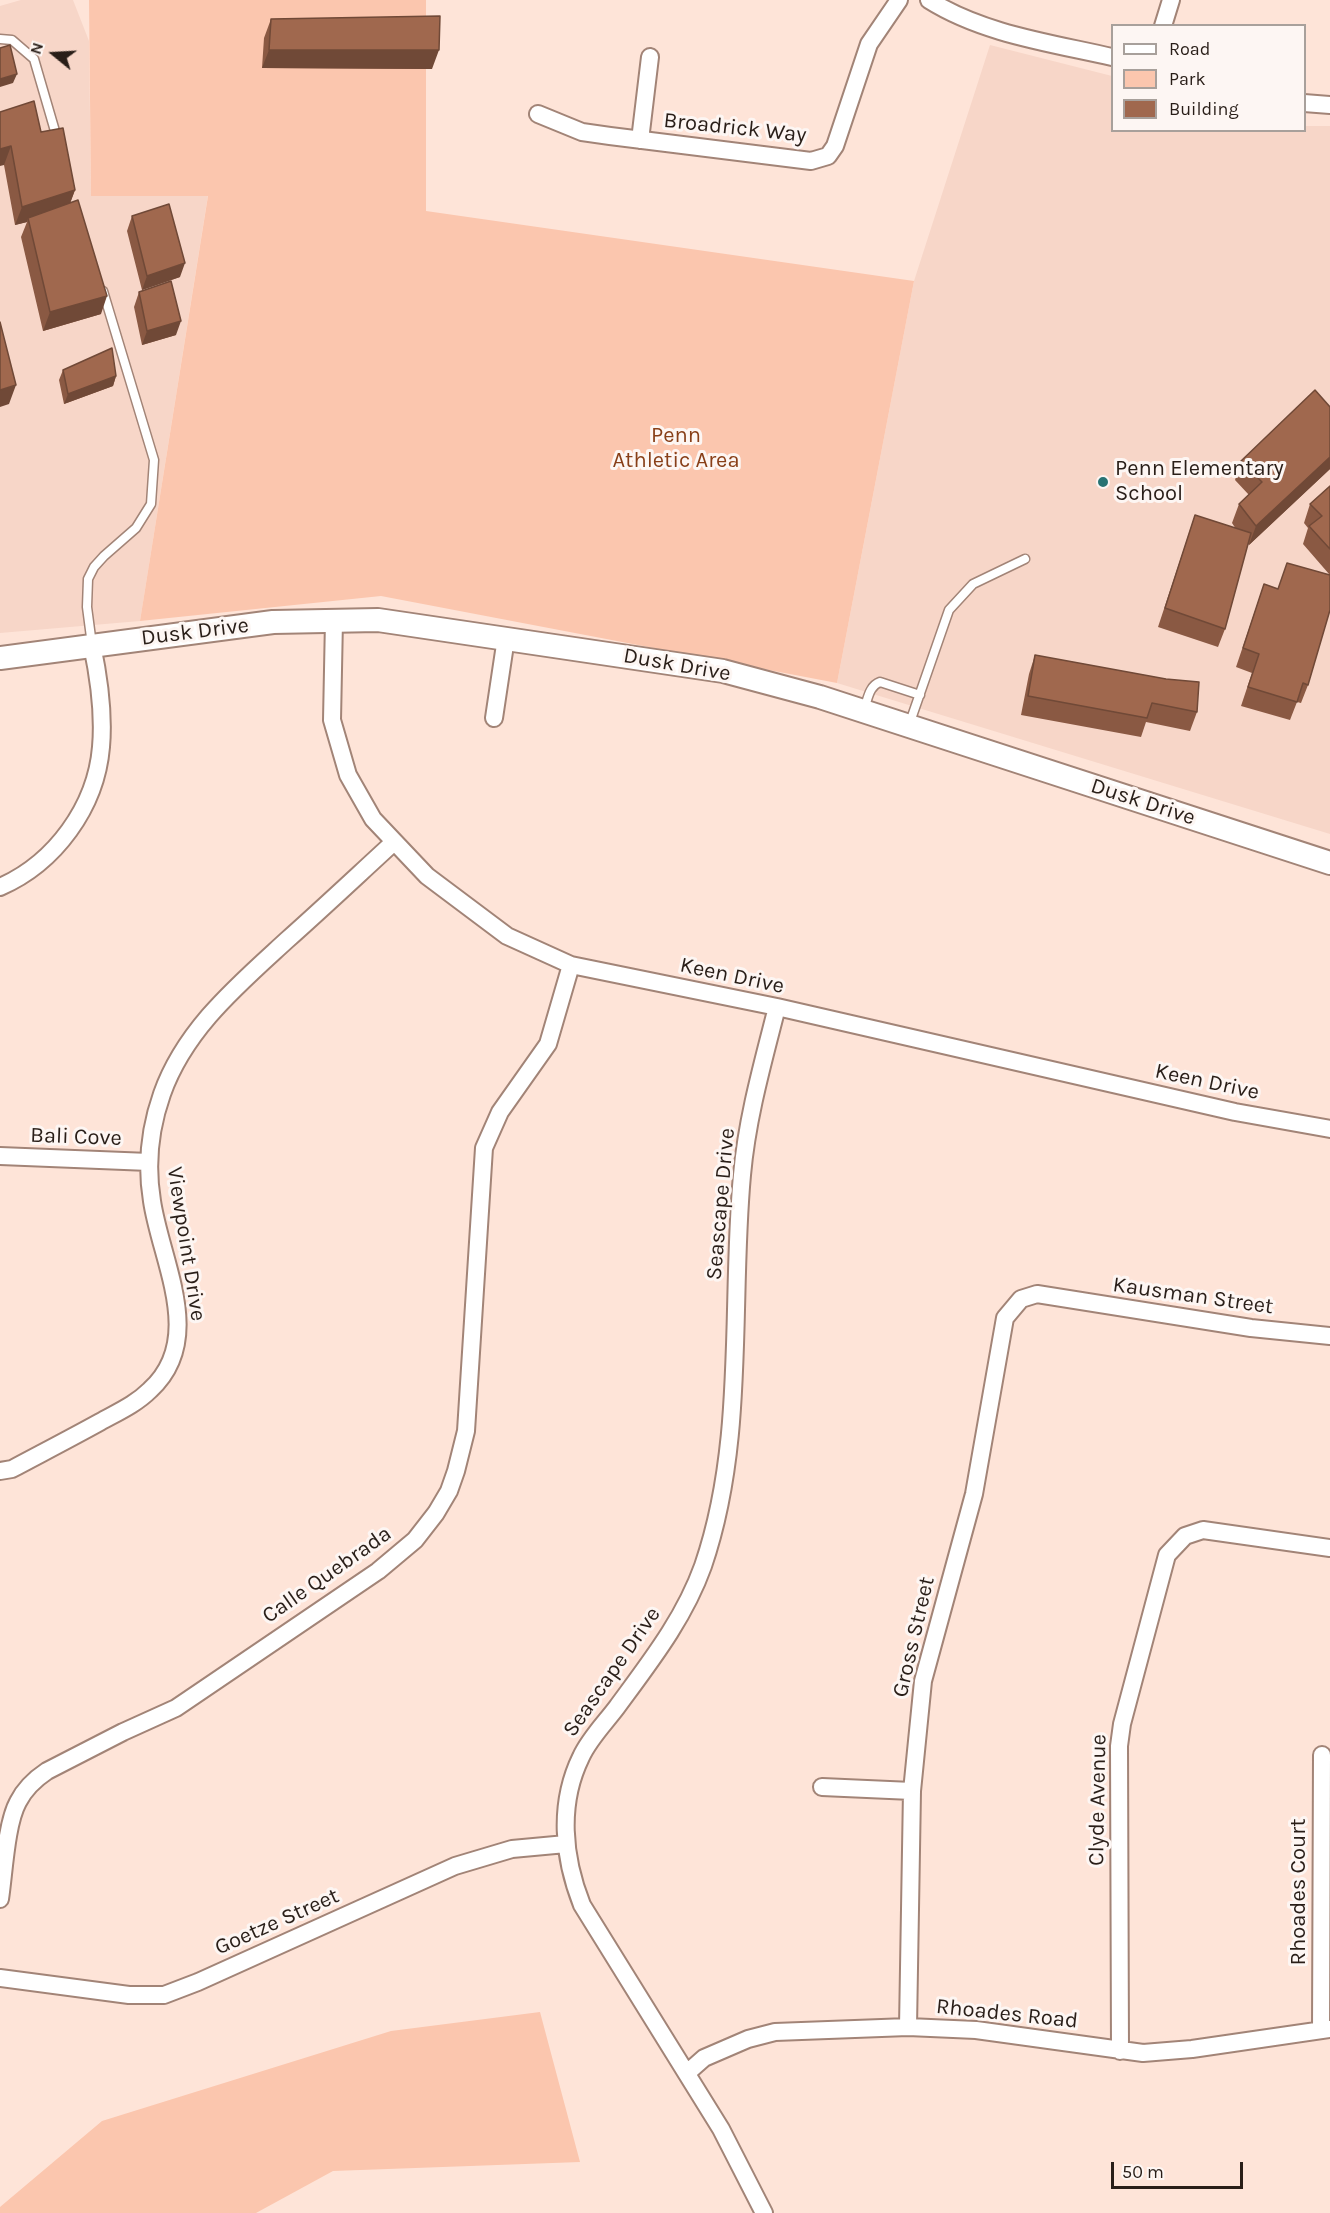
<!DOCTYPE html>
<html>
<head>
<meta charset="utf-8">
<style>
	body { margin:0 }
	#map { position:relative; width:1330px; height:2213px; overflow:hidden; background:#fee4d8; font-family:Karla,sans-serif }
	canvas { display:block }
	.legend { position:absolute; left:1111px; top:24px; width:195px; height:108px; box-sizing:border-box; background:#fdf6f3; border:2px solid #a8a09b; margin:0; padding:8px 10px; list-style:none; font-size:18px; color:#291e18 }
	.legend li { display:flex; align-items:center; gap:12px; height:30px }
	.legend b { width:30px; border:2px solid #a8a09b }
	.north { position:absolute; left:24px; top:24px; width:60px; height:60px; -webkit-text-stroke:4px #fdf6f3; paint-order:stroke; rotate:288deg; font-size:16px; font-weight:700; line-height:24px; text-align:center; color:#291e18 }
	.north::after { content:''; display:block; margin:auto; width:21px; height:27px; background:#291e18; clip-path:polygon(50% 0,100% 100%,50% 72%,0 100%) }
	.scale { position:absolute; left:1111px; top:2162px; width:132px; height:27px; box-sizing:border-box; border:3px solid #291e18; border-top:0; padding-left:8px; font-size:18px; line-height:21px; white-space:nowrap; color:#291e18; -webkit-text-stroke:4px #fdf6f3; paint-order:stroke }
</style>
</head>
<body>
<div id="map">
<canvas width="1330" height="2213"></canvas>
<ul class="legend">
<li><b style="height:8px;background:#fff"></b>Road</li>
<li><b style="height:16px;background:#fbc6ae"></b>Park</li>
<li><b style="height:16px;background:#a0684e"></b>Building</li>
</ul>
<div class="north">N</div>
<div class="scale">50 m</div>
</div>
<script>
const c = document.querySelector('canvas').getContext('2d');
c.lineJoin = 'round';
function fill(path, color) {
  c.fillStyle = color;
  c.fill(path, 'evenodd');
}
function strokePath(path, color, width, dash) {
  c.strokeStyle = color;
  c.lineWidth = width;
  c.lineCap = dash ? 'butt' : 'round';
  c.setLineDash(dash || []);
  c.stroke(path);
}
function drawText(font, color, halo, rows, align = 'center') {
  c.font = font + ' Karla,sans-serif';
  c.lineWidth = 6;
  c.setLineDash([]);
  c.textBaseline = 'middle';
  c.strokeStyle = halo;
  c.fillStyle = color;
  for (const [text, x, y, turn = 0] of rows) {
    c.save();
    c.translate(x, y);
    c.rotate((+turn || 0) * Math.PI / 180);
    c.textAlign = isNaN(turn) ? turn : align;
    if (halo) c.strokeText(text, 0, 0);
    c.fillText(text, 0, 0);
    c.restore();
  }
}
const built = new Path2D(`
	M21,0H73L89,41L91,196L208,195L140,621L0,633V6Z
	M990,45L1112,76V130H1304L1305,126H1330V834L837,683L914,281Z`);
const green = new Path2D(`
	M89,0H426V211L914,281L837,683L381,596L140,621L208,196H91Z
	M540,2012L580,2162L333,2171L256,2213H0V2207L102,2121L391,2031Z`);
const lane = new Path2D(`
	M0,39L12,40L34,59L57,138
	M92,645L87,607L88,579L94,567L104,556L136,528L151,504L154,460L103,291
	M864,709C868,699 869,686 880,682L920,695
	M909,725L949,610L973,584L1025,559`);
const street = new Path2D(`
	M929,0C983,34 1051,43 1112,57
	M1163,26L1171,0
	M1304,103L1330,105
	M538,114L582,132L610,136L811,161L828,156L835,146L869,44L899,0
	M640,140L650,57
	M334,620L332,720L348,775L373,819L427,876L507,936L571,965L777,1007L1235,1112L1330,1129
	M494,718L506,638
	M0,887C55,863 96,807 101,747C104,713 99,678 92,645
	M0,1156L149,1162
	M0,1471L12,1469C42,1453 71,1438 100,1422C118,1412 136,1404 150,1390C206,1339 161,1262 152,1201C146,1165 150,1128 162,1094C185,1029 238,985 287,940C323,908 358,875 394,842
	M822,1787L912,1791
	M0,1899C4,1873 6,1824 18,1802C25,1788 35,1779 47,1771L123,1732L176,1708L378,1571L415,1540L436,1513L449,1491L456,1471L466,1431L484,1148L500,1112L548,1044L571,965
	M0,1978L129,1995H164L198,1982L455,1866L512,1849L566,1844
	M908,2027L912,1791L923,1681L974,1494L1005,1318L1021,1299L1037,1294L1251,1328L1330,1336
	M1321,2030L1322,1755
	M1120,2051L1119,1746L1122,1724L1167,1555L1185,1536L1203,1530L1330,1548
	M687,2073L704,2058L748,2039L775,2032L908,2027L976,2030L1143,2053L1192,2049L1330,2029
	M764,2213L721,2129L582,1905C563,1857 558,1804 581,1757C589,1739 605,1723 617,1707C650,1662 684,1619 703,1566C746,1441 730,1304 742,1175C747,1118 763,1062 777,1007`);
const secondary = new Path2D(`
	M0,658L273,622L378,620L723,671L820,697L1330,863`);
const wall = new Path2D(`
	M271,19L432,69L262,68L264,38Z
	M0,112L41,132L75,190L70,203L101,314L43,331L21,237L27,222L15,225L4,165Z
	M132,216L180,277L142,290L127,231Z
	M139,292L176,335L142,345L134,307Z
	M63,370L116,376L113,386L64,404L59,380Z
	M1330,407V469L1249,545L1248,544L1225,629L1218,647L1158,627L1195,515L1236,529L1232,523L1239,504L1249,495L1235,480L1241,461Z
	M1330,486V610L1308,685L1301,703L1297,702L1290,720L1241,706L1252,673L1236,667L1264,584L1278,589L1329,574L1303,544L1308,528L1304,523L1310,504Z
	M1035,655L1197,712L1190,731L1146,722L1141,737L1021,715L1029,674Z`);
const shadedWall = new Path2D(`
	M269,50H439L432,69L262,68Z
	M17,74L13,83L0,87V79Z
	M11,146L4,165L0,166V149Z
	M75,190L68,209L28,218L27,222L15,225L22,207Z
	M185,263L180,277L142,290L147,276Z
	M107,296L101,314L43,331L50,312Z
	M181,321L176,335L142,345L147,331Z
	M116,376L113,386L64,404L68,394Z
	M16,385L9,404L0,407V390Z
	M1330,457V469L1249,545L1256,526Z`);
const building = new Path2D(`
	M440,16L439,50H269L271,19Z
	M10,45L17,74L0,79V48Z
	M34,101L41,132L63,128L75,190L22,207L11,146L0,149V112Z
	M78,200L107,296L50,312L28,218Z
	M169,204L185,263L147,276L132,216Z
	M171,281L181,321L147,331L139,292Z
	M0,322L16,385L0,390Z
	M112,348L116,376L68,394L63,370Z
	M1315,390L1330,407V457L1256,526L1239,504L1262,482L1241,461Z
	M1330,486V549L1309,526L1322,516L1310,504Z
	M1195,515L1251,533L1225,629L1165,608Z
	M1287,563L1330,575V610L1308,685L1303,683L1297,702L1248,687L1259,654L1243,648L1264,584L1278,589Z
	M1035,655L1166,679L1199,682L1197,712L1152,703L1147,718L1028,696Z`);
const markers = [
	[1103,482,6,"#287373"]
];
const streetNames = [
	["Broadrick Way",735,128,6],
	["Dusk Drive",195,632,-7],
	["Dusk Drive",677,665,10],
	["Dusk Drive",1143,802,18],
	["Keen Drive",732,976,12],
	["Keen Drive",1207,1082,12],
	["Bali Cove",76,1137,2],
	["Seascape Drive",721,1204,-85],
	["Viewpoint Drive",186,1244,81],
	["Kausman Street",1193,1296,8],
	["Calle Quebrada",327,1575,-35],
	["Gross Street",914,1637,-77],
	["Seascape Drive",612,1672,-55],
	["Clyde Avenue",1098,1800,-89],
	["Rhoades Court",1299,1892,-90],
	["Goetze Street",277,1922,-24],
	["Rhoades Road",1007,2014,6]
];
const parkNames = [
	["Penn",676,436],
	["Athletic Area",676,461]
];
const poiNames = [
	["Penn Elementary",1115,469],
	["School",1115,494]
];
fill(built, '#f7d6c8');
fill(green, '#fbc6ae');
strokePath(lane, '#a28477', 11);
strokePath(street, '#a28477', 20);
strokePath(secondary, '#a28477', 26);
strokePath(lane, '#fff', 8);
strokePath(street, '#fff', 16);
strokePath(secondary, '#fff', 22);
fill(wall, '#8a5943');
fill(shadedWall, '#704937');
fill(building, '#a0684e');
strokePath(building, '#704937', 1.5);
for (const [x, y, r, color] of markers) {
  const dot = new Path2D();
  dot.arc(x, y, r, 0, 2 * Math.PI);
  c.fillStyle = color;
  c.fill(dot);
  strokePath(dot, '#fdf6f3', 2);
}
drawText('22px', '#291e18', '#fdf6f3', streetNames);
drawText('22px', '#883f18', '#fdf6f3', parkNames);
drawText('22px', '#291e18', '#fdf6f3', poiNames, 'left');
</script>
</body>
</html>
